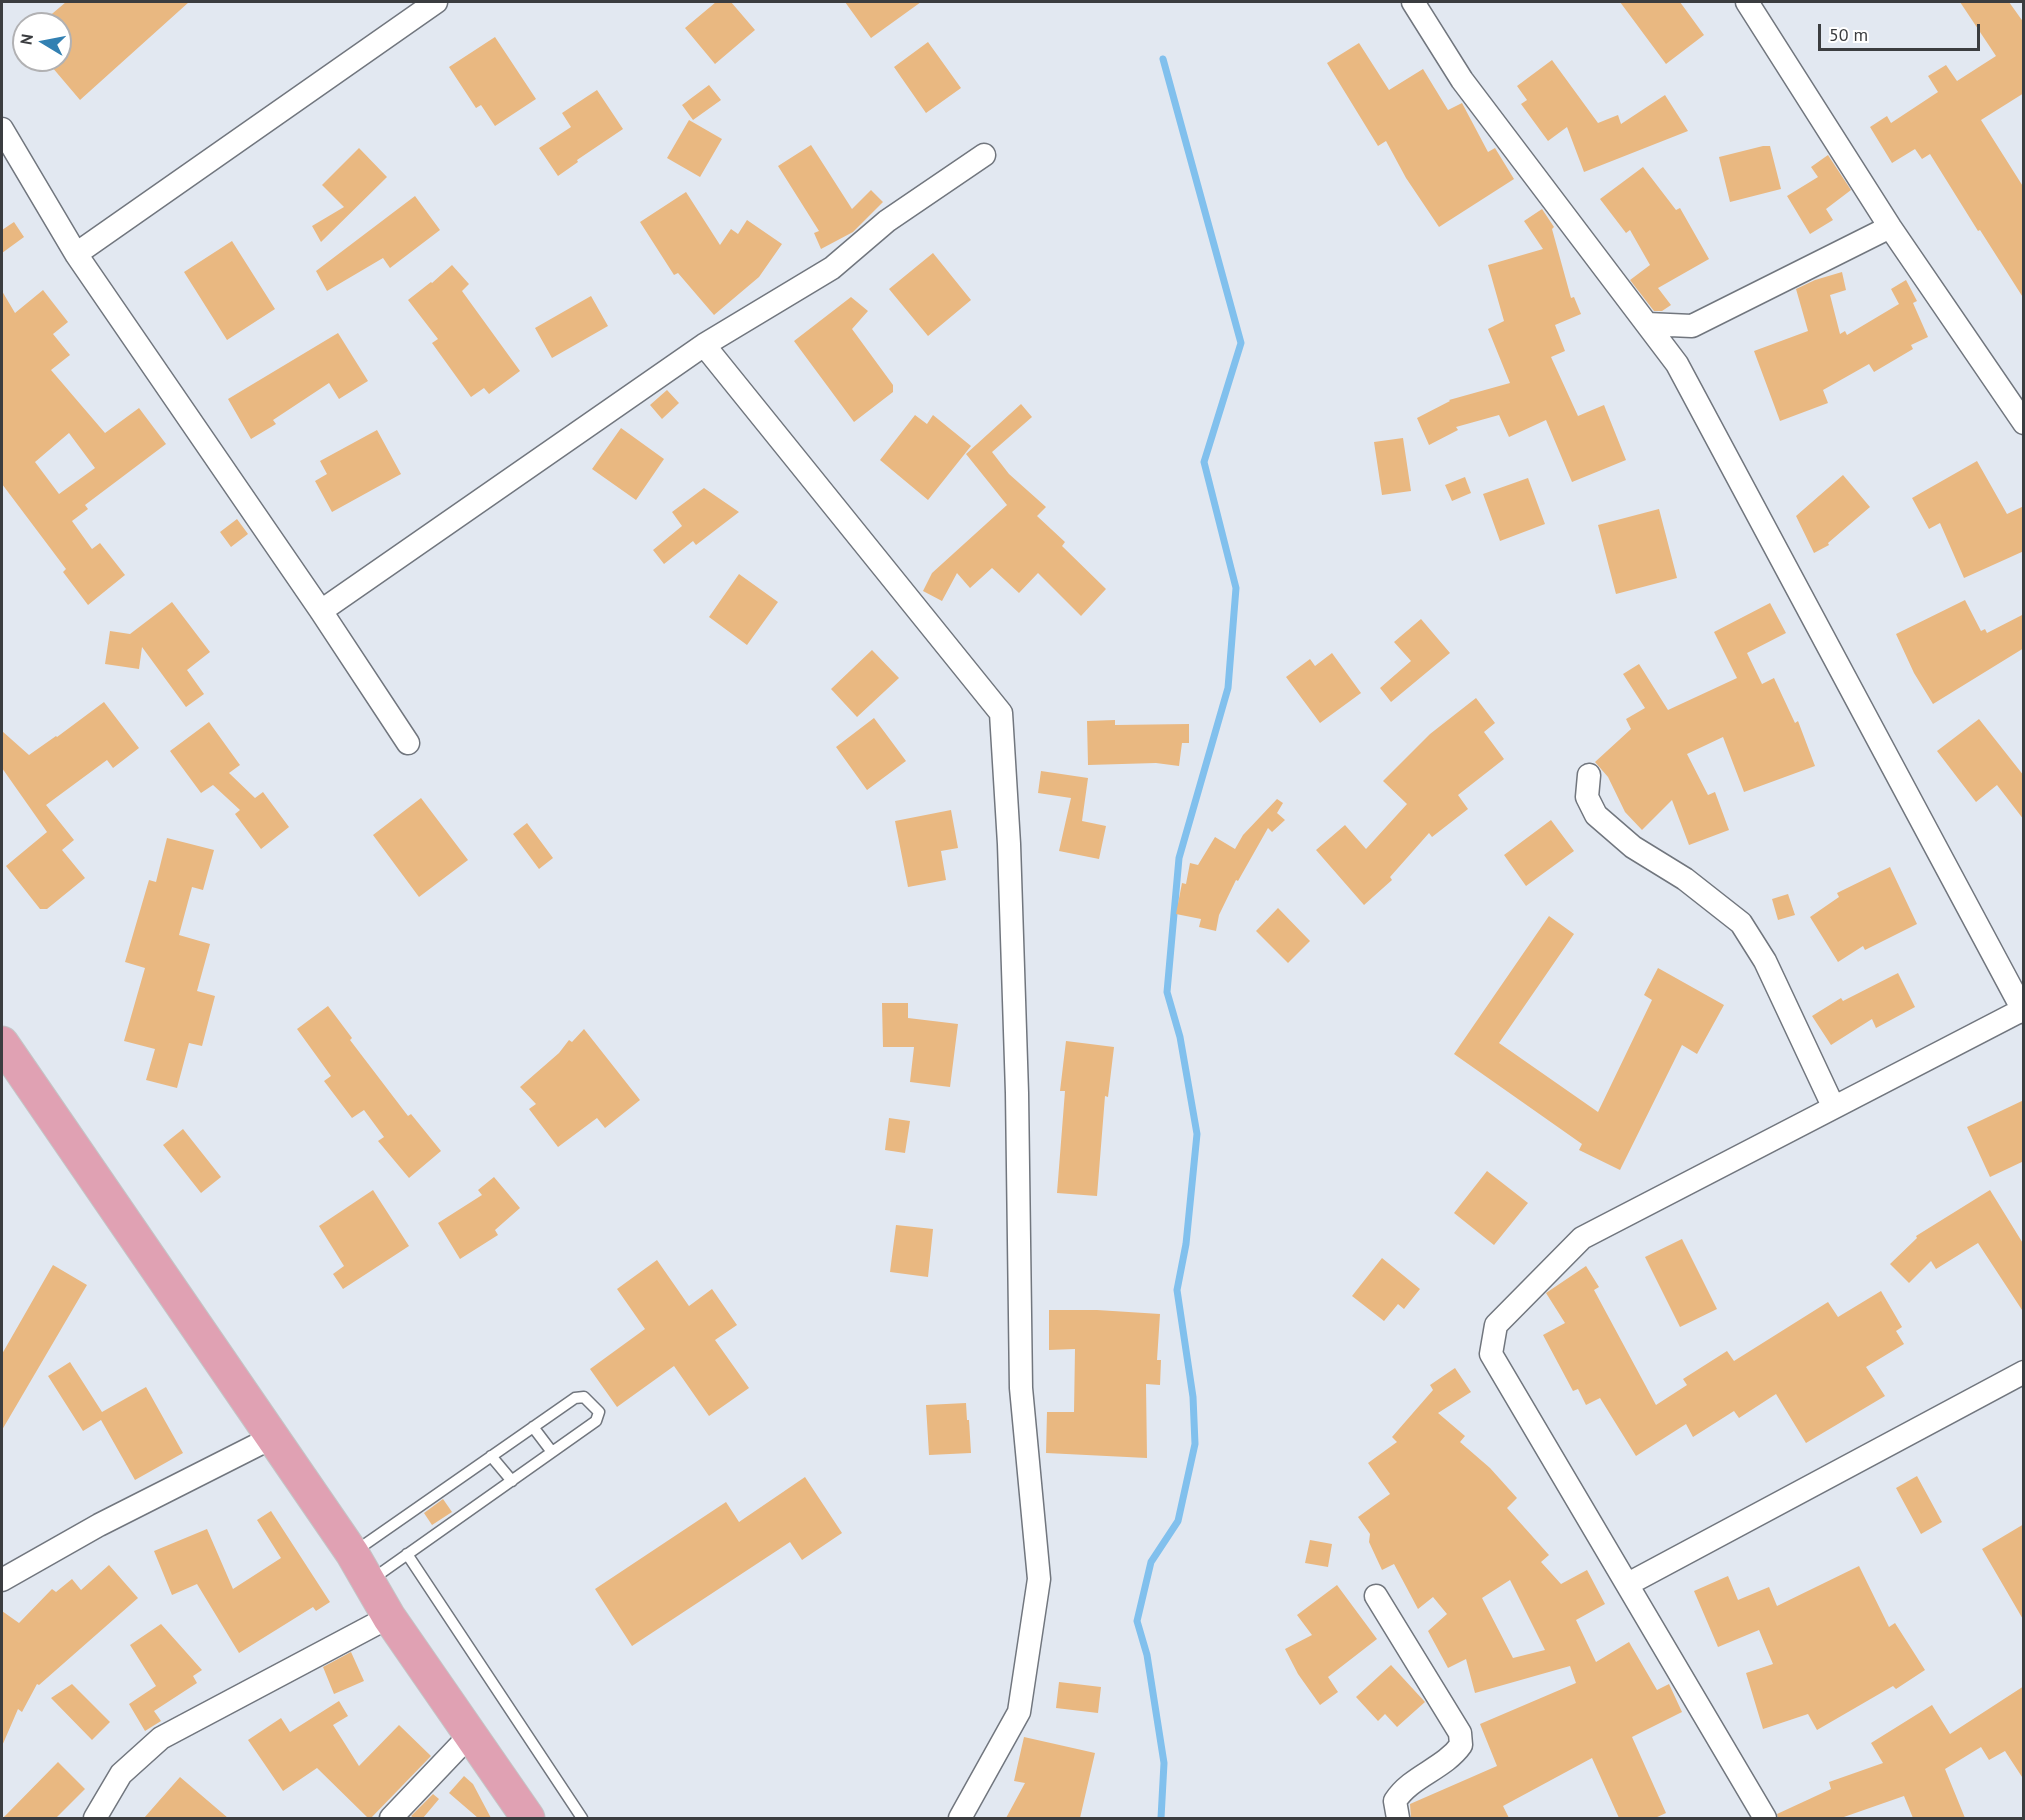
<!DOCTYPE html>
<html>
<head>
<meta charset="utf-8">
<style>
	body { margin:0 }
	#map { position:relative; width:2025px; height:1820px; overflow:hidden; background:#e2e8f1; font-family:"PT Sans",sans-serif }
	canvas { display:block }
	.frame { position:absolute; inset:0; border:3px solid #3b3d40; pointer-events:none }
	.north { position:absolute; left:12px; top:12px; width:60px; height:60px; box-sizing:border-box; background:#fff; border:2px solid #b1b1b3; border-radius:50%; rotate:280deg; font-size:16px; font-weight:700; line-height:24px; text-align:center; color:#3b3d40 }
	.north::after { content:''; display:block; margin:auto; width:21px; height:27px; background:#3280b2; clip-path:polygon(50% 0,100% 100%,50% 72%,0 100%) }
	.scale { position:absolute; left:1818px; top:24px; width:162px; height:27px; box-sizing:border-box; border:3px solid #3b3d40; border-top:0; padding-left:8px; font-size:18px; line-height:21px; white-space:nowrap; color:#3b3d40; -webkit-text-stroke:4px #fff; paint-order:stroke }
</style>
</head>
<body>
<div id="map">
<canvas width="2025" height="1820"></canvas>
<div class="frame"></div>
<div class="north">N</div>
<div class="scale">50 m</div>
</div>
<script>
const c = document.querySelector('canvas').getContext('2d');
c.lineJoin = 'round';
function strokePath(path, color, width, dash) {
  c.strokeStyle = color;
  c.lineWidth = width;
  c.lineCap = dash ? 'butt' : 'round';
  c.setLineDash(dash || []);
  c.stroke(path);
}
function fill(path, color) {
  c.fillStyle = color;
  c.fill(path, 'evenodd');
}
const stream = new Path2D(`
	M1161,1818L1164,1763L1147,1655L1137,1621L1151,1562L1178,1521L1195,1444L1193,1397L1177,1290L1186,1244L1197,1134L1180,1037L1167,992L1179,858L1228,688L1236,588L1204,462L1241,343L1163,59`);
const building = new Path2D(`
	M66,2H189L80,100L46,60H60V24H40Z
	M716,2H731L755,30L715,64L685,28Z
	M845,2H921L871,38Z
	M1620,2H1680L1704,35L1666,64Z
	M1960,2H2009L2024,23V93L1981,120L2024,188V299L1980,230L1978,231L1930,154L1922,159L1915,149L1892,163L1870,127L1887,116L1891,123L1938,92L1928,76L1946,65L1957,81L1996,56Z
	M495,37L536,99L495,126L481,105L476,108L449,67Z
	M928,42L961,88L926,113L894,67Z
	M1359,43L1389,90L1423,69L1448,110L1462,103L1488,152L1495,148L1514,179L1439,227L1406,178L1386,141L1378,146L1327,63Z
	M1552,60L1598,123L1618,115L1621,124L1665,95L1688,131L1584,172L1567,127L1548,141L1521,104L1527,100L1517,86Z
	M709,85L721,100L693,120L682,105Z
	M597,90L623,129L577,160L578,162L558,176L539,148L571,127L562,113Z
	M689,120L722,139L700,177L667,158Z
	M811,145L852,209L871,190L883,202L853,232L821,249L814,233L819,231L778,166Z
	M1763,146H1770L1781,189L1730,202L1719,157Z
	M359,148L387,177L321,242L312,226L344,207L322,185Z
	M1828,155L1851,190L1826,209L1833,220L1810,234L1787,196L1818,177L1811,167Z
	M1643,167L1676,210L1680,208L1709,259L1658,288L1671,305L1662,311H1654L1630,280L1650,265L1630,230L1626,233L1600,199Z
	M686,192L720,245L731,229L738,234L747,220L782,244L759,277L714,315L678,273L674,275L640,222Z
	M415,196L440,230L390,268L383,258L327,291L316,271Z
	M1542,209L1554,227L1552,229L1571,298L1574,297L1581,314L1555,325L1565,351L1551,357L1578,416L1604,405L1626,460L1572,482L1546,420L1509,437L1499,415L1456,427L1458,430L1429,445L1417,418L1450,401L1449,400L1510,383L1488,329L1504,321L1488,265L1543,249L1524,221Z
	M14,222L24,237L2,253V230Z
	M232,241L275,309L227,340L184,272Z
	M933,253L971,300L928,336L889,289Z
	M452,265L469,284L462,291L520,371L489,394L484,388L471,397L432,343L438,339L408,300L431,282L432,283Z
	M1842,272L1846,290L1830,295L1840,334L1845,331L1847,335L1899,304L1891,289L1906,280L1917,301L1913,303L1928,337L1911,345L1913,349L1874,372L1869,364L1823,390L1828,403L1780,421L1754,351L1808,331L1796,289L1815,280Z
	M43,290L68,322L53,334L70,355L51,370L105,433L139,408L166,444L85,505L88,509L72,521L92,549L100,543L125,575L88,605L63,572L66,569L2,484V291L15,313ZM69,433L95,468L59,494L35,462Z
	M591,296L608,326L552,358L535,328Z
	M851,297L868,311L852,329L893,385V392L854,422L794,341Z
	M338,333L368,381L339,399L329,383L273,420L276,424L251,439L228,399Z
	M667,390L679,403L662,419L650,405Z
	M1021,404L1032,417L992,452L1009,474L1046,507L1037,516L1065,542L1062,546L1106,589L1081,616L1038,573L1019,593L992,568L970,588L957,573L942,601L923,591L932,573L1007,505L966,454Z
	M915,415L927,424L933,415L971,446L928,500L880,460Z
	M621,428L664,459L636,500L592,469Z
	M377,430L401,474L332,512L315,481L327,474L320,461Z
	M1403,438L1411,491L1382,495L1374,442Z
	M1977,461L2007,514L2024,506V551L1964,578L1940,523L1929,529L1912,498Z
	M1843,475L1870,507L1828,543L1829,545L1814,553L1796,516Z
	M1465,477L1471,493L1452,501L1445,485Z
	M1528,478L1545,524L1500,541L1483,494Z
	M704,488L739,512L696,545L693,541L664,564L653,550L682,526L672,512Z
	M1659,509L1677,578L1616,594L1598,525Z
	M237,519L248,534L231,547L220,532Z
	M739,574L778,602L747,645L709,617Z
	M1965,600L1981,631L1985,629L1987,633L2024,614V648L1933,704L1914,673L1896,634Z
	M172,602L210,652L187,670L204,694L186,707L142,647L139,669L105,664L110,631L130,634Z
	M1770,603L1786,633L1747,653L1762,684L1774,678L1795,723L1798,721L1815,766L1744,792L1723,737L1687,754L1708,795L1715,792L1729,830L1689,845L1672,800L1642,830L1625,812L1608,777L1595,762L1631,729L1626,719L1645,708L1623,674L1639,664L1668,710L1737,678L1714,632Z
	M1421,619L1450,653L1391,702L1380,688L1411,661L1394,642Z
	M872,650L899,678L857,717L831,689Z
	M1332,653L1361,693L1320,723L1286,677L1310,659L1315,666Z
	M1476,698L1495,723L1484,732L1504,759L1458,795L1468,809L1432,837L1429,833L1390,877L1392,880L1364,905L1316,850L1345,825L1366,849L1407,804L1383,781L1430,734Z
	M104,702L139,748L113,768L107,760L46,805L74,840L62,850L85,878L47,909H40L6,866L47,832L2,768V731L29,755L56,736L57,737Z
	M874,718L906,761L867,790L836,747Z
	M1979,719L2024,776V820L1997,785L1976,802L1937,751Z
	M1115,720V725L1189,724V743H1182L1179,766L1156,763L1088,765L1087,721Z
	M209,722L240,765L229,773L255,798L263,792L289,827L261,849L235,814L240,810L213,785L201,793L170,751Z
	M1041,771L1088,778L1082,821L1106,826L1099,859L1059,851L1071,798L1038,793Z
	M421,798L468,860L419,897L373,835Z
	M1277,799L1283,803L1277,813L1285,820L1272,832L1268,828L1238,881L1236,880L1219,915L1216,931L1199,927L1201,919L1176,914L1182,883L1186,884L1190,863L1198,865L1215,837L1235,849L1243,835Z
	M951,810L958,848L941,851L946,880L908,887L895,821Z
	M1551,820L1574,851L1526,886L1504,855Z
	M527,823L553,858L539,869L513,834Z
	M167,838L214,850L203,890L192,887L179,935L210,944L197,991L215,996L202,1046L189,1043L177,1088L146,1080L155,1049L124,1041L145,968L125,962L149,880L156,882Z
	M1890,867L1917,924L1865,950L1863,946L1838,962L1810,917L1839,897L1837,893Z
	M1788,894L1795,915L1778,920L1772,899Z
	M1278,908L1310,941L1288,963L1256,931Z
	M1549,916L1574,934L1499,1043L1598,1112L1652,1000L1644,995L1658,968L1724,1005L1697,1054L1682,1045L1620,1170L1579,1150L1582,1144L1454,1054Z
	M1898,973L1915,1007L1876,1028L1872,1019L1831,1045L1812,1016L1841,998L1843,1001Z
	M882,1003H908V1018L958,1024L950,1087L910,1082L914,1047H883Z
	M328,1006L352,1038L350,1040L408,1116L411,1114L441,1151L409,1178L378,1141L384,1137L364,1110L352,1118L324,1081L331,1076L297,1029Z
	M584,1029L640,1100L605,1128L597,1118L558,1147L529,1109L536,1104L520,1087L559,1053L569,1040L572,1042Z
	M1066,1041L1114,1047L1108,1097L1105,1096L1097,1196L1057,1193L1065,1091H1060Z
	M2024,1100V1161L1990,1177L1967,1127Z
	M889,1118L910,1121L905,1153L885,1150Z
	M183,1129L221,1177L201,1193L163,1145Z
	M1487,1171L1528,1203L1494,1245L1454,1213Z
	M494,1177L520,1208L495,1230L498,1235L460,1259L438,1223L482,1195L478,1190Z
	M373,1190L409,1246L343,1289L333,1274L344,1266L319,1226Z
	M1990,1190L2024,1245V1313L1978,1243L1936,1269L1931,1261L1909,1283L1890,1264L1917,1238L1916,1236Z
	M896,1225L933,1229L928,1277L890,1272Z
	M1682,1239L1717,1309L1680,1327L1645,1257Z
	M1382,1258L1420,1289L1404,1309L1398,1304L1384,1321L1352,1296Z
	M657,1260L689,1306L712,1289L737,1325L715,1340L749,1388L709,1416L674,1366L617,1407L590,1369L645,1329L617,1289Z
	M53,1265L87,1285L2,1430V1354Z
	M1586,1266L1599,1287L1594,1290L1656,1405L1687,1385L1683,1379L1727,1351L1734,1361L1828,1302L1838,1317L1881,1291L1902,1327L1896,1331L1904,1344L1866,1367L1885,1396L1806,1443L1776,1394L1739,1418L1734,1411L1693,1437L1686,1424L1636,1456L1600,1398L1586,1405L1578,1389L1573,1391L1543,1335L1565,1323L1546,1293Z
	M1049,1310H1097L1160,1314L1157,1360H1161L1160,1385L1146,1384L1147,1458L1046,1453L1047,1412H1074L1075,1349L1049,1350Z
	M70,1362L102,1412L146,1387L183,1453L135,1480L101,1420L83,1431L48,1376Z
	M1455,1368L1471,1392L1438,1413L1465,1436L1460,1442L1490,1468L1517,1498L1507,1508L1549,1555L1541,1562L1561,1584L1587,1570L1605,1604L1576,1620L1596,1662L1629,1642L1657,1690L1669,1684L1682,1712L1632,1737L1666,1813L1655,1818H1619L1592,1758L1503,1806L1509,1818H1411L1410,1804L1497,1766L1480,1724L1576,1683L1570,1666L1475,1693L1466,1659L1448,1668L1428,1631L1447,1614L1433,1597L1418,1609L1394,1564L1382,1570L1369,1542L1370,1534L1358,1517L1390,1494L1368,1463L1397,1442L1392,1437L1433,1390L1430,1385ZM1510,1580L1545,1650L1513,1658L1482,1598Z
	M966,1403L967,1420H969L971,1453L929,1455L926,1405Z
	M1917,1476L1942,1522L1921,1534L1896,1488Z
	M805,1477L842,1533L802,1560L790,1542L632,1646L595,1589L726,1502L739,1522Z
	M443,1499L452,1512L432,1525L424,1513Z
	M271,1511L330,1602L316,1611L313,1607L239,1653L197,1584L172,1595L154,1551L207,1529L233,1589L281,1558L257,1520Z
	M2024,1524V1621L1982,1549Z
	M1310,1540L1332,1544L1328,1567L1305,1563Z
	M109,1565L138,1598L39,1685L37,1684L22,1712L18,1709L2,1746V1611L19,1623L52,1589L56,1592L72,1579L81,1590Z
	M1859,1566L1889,1627L1895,1623L1925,1670L1896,1689L1893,1686L1817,1730L1808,1714L1763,1729L1746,1673L1773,1664L1759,1630L1718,1647L1694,1591L1728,1576L1738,1600L1769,1587L1777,1606Z
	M1337,1585L1377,1639L1328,1677L1338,1692L1320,1705L1298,1674L1285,1649L1312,1635L1297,1615Z
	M161,1624L202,1670L193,1676L197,1683L154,1711L161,1721L145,1731L129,1704L156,1686L130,1645Z
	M351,1652L364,1681L334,1694L323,1667Z
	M1391,1665L1425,1702L1397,1727L1385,1714L1378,1721L1356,1697Z
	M1059,1682L1101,1687L1098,1713L1056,1708Z
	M72,1684L110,1722L92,1740L51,1698Z
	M2024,1686V1780L2005,1751L1989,1760L1981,1747L1945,1769L1965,1818H1913L1904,1796L1841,1818H1778L1777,1814L1831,1789L1829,1782L1883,1763L1871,1743L1932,1705L1950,1734Z
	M339,1701L348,1716L333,1725L359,1766L399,1725L431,1756L371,1818H368L317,1768L283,1791L248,1740L281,1718L290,1732Z
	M1024,1737L1095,1753L1080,1818H1006L1025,1783L1014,1781Z
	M58,1762L85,1789L56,1818H3Z
	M464,1776L473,1784L491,1818H478L449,1793Z
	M180,1777L228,1818H144Z
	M433,1794L439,1799L423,1818H414L411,1816Z`);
const lane = new Path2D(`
	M533,1427L552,1452
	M491,1456L512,1481
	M354,1552L575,1398L584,1397L599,1412L596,1421L371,1580
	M407,1554L582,1818`);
const street = new Path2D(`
	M1413,2L1462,80L1677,364L2024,1012
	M1747,2L1890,227L2024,423
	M2,129L76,254L321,611L408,743
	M76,254L436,2
	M1647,324L1692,326L1890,227
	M704,345L1001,713L1009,844L1017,1093L1021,1388L1039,1579L1019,1712L960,1818
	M321,611L704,345L832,268L887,221L984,155
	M1589,775L1587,797L1596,815L1633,847L1685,879L1741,923L1765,961L1833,1106
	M2,1580L99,1525L273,1437
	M1628,1584L2024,1372
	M1376,1596L1460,1733L1461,1745C1444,1769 1411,1776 1395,1801L1398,1818
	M95,1818L121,1774L161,1738L389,1617
	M391,1818L470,1735
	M1765,1818L1491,1354L1496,1325L1582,1238L2022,1010`);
const primary = new Path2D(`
	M2,1043L352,1553L389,1617L528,1818`);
strokePath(stream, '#81c0ed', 7);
fill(building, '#e9b881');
strokePath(lane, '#71767e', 13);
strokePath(street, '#71767e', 25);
strokePath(primary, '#c4c5c6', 35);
strokePath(lane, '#fff', 10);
strokePath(street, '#fff', 22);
strokePath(primary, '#e0a1b3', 33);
</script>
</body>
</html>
